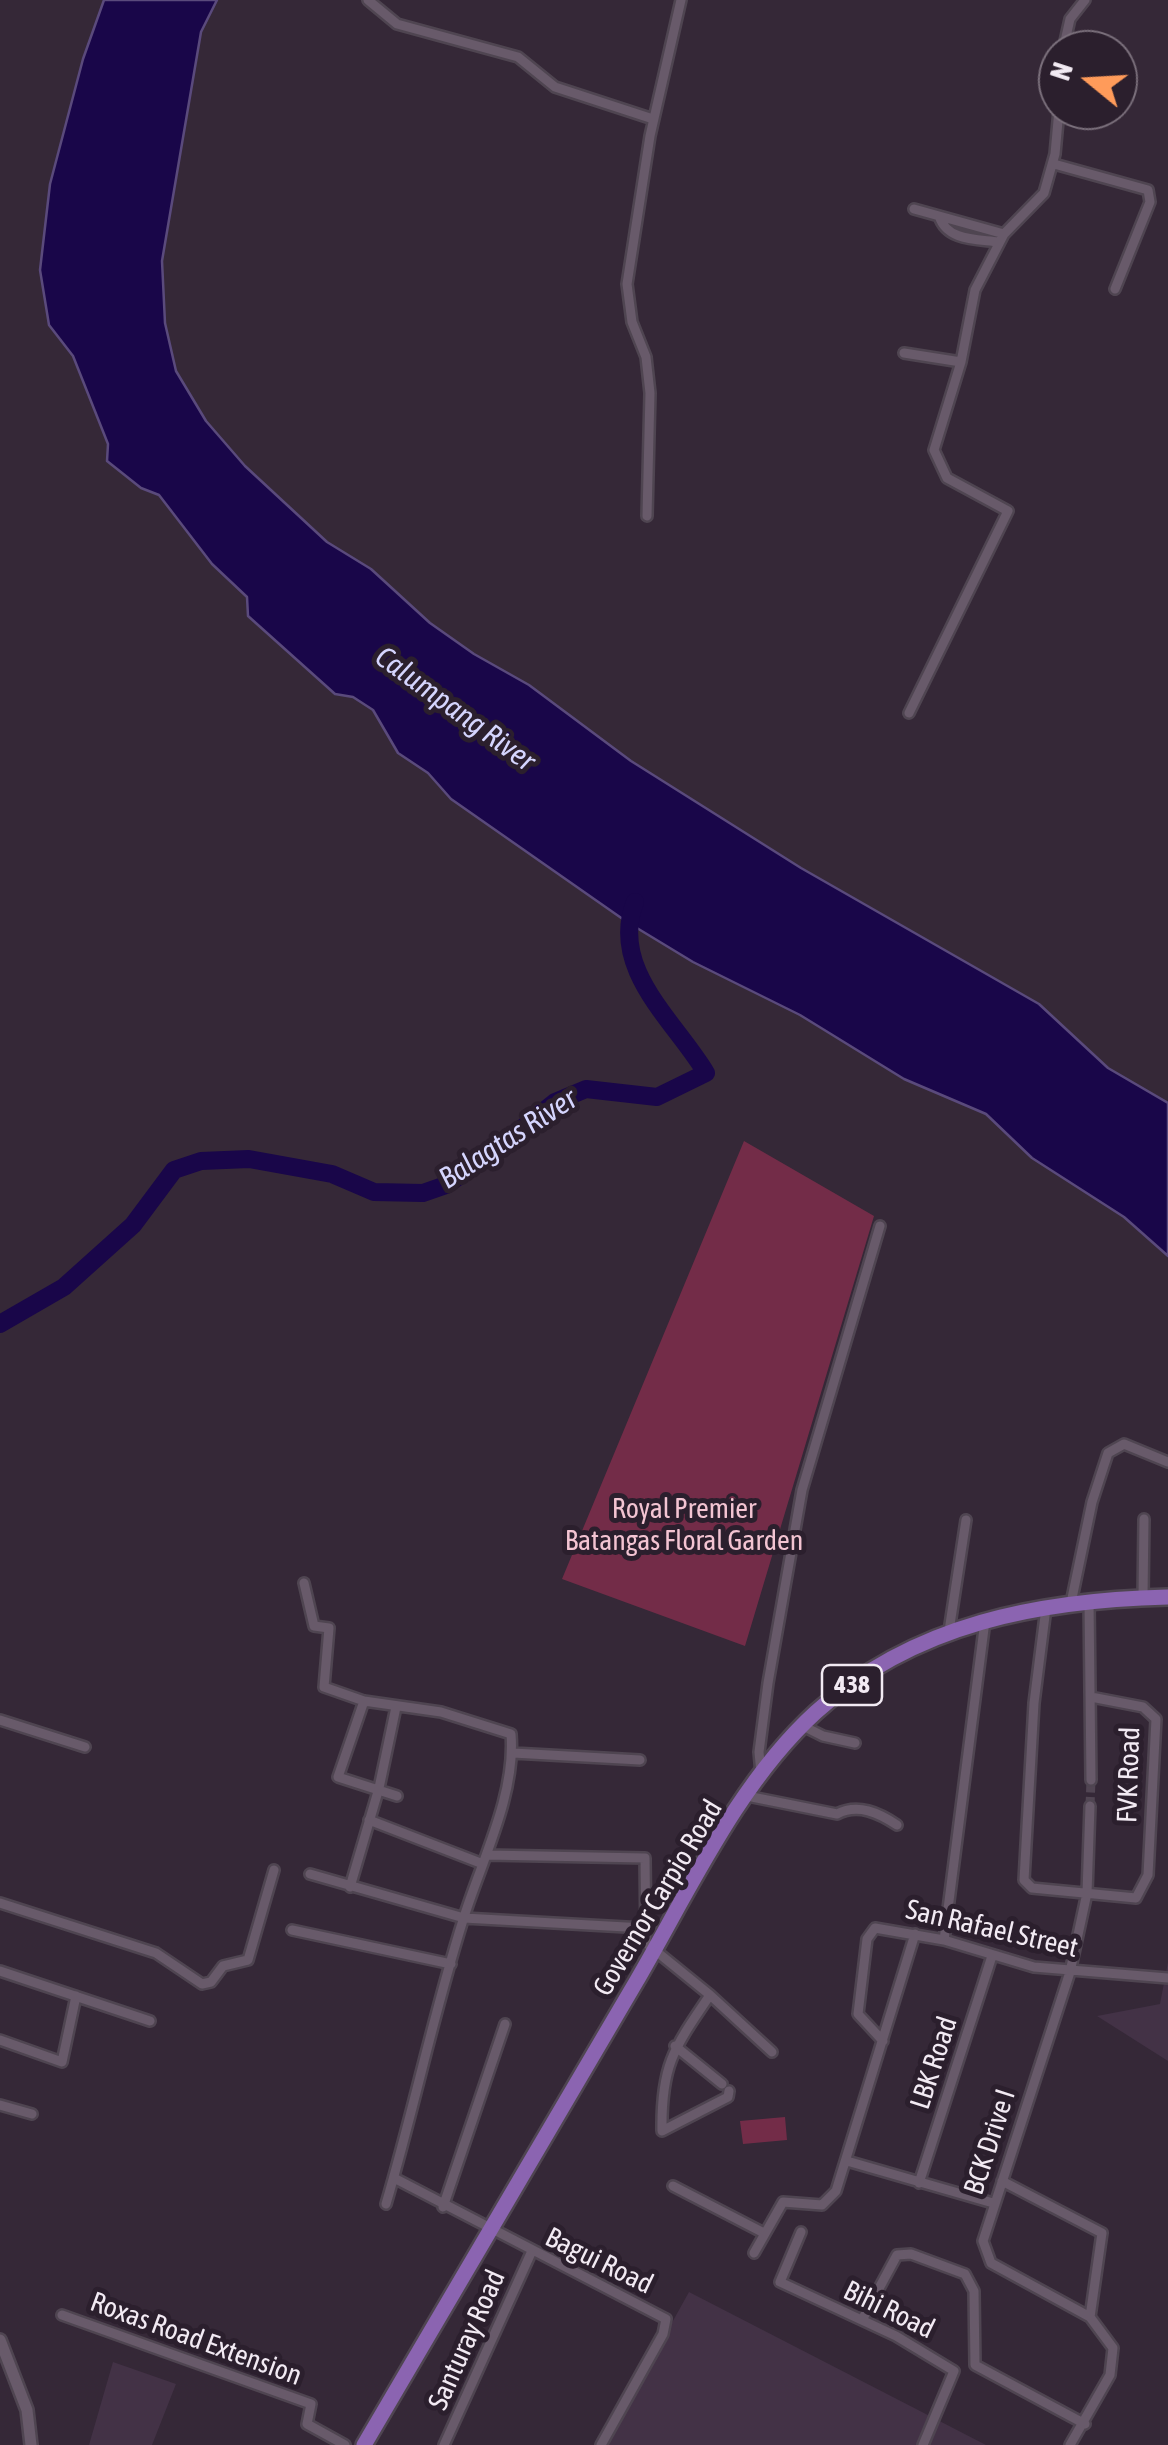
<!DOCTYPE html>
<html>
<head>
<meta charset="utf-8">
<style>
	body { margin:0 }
	#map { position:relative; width:1168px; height:2445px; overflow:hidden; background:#352837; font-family:"Asap Condensed",sans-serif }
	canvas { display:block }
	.north { position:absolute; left:1038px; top:30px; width:100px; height:100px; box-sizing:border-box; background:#2b1f2d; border:2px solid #7b707c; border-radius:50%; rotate:288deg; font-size:28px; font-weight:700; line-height:40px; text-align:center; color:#f2eaf3 }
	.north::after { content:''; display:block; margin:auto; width:35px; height:45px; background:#ff9b5a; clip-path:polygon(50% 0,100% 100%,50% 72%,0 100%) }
</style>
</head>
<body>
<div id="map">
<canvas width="1168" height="2445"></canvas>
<div class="north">N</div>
</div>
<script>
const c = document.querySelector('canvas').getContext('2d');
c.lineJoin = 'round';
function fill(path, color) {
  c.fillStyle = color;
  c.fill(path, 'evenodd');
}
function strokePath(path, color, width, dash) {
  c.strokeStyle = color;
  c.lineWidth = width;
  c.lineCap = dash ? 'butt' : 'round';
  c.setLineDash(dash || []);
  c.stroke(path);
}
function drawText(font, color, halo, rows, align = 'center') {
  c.font = font + ' "Asap Condensed",sans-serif';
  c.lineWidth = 10;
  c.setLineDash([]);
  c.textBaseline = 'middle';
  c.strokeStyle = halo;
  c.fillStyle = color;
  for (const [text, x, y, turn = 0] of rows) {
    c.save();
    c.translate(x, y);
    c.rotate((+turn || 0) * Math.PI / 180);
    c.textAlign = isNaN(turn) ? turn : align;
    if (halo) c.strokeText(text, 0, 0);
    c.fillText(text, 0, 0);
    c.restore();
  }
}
const built = new Path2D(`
	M1168,1962V2061L1097,2016L1160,2004Z
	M689,2292L986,2445H604Z
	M113,2362L176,2384L152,2445H89Z`);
const green = new Path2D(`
	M744,1141L874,1216L745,1646L562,1579Z
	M785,2117L787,2140L743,2144L740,2121Z`);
const water = new Path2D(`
	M104,0H217L201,32L162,261L165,323L176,371L206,421L245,466L327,542L371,569L430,623L474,654L529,685L631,761L801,868L1039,1004L1108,1068L1168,1103V1256L1124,1217L1032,1158L986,1114L904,1079L800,1015L693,962L627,922L451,799L428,773L398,753L373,710L353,697L335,694L248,616L247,597L212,564L159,495L141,488L107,461L108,444L73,356L49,325L40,270L50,184L83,59Z`);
const river = new Path2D(`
	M0,1324L64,1287L133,1225L174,1170L201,1161L249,1159L332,1174L374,1192L423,1193L446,1185L480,1162L555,1102L586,1089L657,1097L706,1073C675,1021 609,969 635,902`);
const minorTunnel = new Path2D(`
	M1090,1806L1091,1780`);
const minor = new Path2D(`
	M368,0L397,24L518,57L555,87L653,119
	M1063,50L1070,19L1085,0
	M1054,164L1148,190L1150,202L1115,289
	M914,209L1004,234
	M939,216C947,241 976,239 998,242
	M904,353L961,362
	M647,516L650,393L646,357L632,322L627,284L650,136L681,0
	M909,713L1008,511L947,478L934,450L961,362L975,290L1004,234L1044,193L1055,154L1059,110
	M304,1583L314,1626L329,1628L324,1687L364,1701L441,1712L511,1734C516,1794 482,1860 464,1917C434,2011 414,2109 386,2204
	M1143,1597L1144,1519
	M1089,1601L1091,1780
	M1071,1603L1092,1502L1108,1453L1124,1444L1168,1462
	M1046,1608L1034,1703L1024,1880L1032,1888L1136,1898L1148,1875L1156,1719L1143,1707L1091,1697
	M949,1631L966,1520
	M364,1701L338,1777L397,1796
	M0,1720L85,1747
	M803,1726L823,1736L855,1743
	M513,1753L640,1760
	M761,1773L759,1752L768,1683L802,1490L880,1226
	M747,1796L837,1814C858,1803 879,1813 897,1825
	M369,1820L483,1864
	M487,1855L645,1858L646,1943L710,1995C674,2048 661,2065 662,2131L728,2097L729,2091
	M310,1874L464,1918L644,1928
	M350,1887L379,1788L396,1707
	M0,1903L156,1953L202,1984L211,1982L223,1966L248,1960L274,1870
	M292,1930L451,1964
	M944,1940L985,1621
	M0,1971L150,2021
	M710,1995L772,2052
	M0,2040L62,2062L76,1996
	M883,2041L858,2014L867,1939L875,1928L944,1940L1034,1967L1168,1978
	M675,2046L722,2084
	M0,2105L32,2114
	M847,2161L993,2203
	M394,2178L666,2319L663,2334L601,2445
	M1002,2181L1102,2233L1090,2317
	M919,2183L992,1956
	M673,2186L762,2232
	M443,2207L505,2024
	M801,2232L780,2282L896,2336L954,2371L923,2445
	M754,2253L783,2202L822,2205L836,2191L915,1934
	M62,2315L311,2404L307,2424L345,2445
	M862,2320L897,2255L911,2254L965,2274L974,2291L975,2365L1085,2424
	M444,2445L531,2253
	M1070,2445L1110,2375L1113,2348L1090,2317L991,2263L983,2241L1070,1972L1087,1893L1090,1806`);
const tertiary = new Path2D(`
	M0,2340L27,2410L31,2445`);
const primary = new Path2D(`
	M364,2445C455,2291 546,2137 636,1982C689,1891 738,1783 816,1712C914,1623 1042,1600 1168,1597`);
const shields = [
	[852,1685,60]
];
const shieldNames = [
	["438",852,1685]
];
const parkNames = [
	["Royal Premier",684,1509],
	["Batangas Floral Garden",684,1541]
];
const streetNames = [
	["FVK Road",1129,1775,-88],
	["Governor Carpio Road",658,1898,-59],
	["San Rafael Street",992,1929,13],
	["LBK Road",934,2063,-72],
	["BCK Drive I",990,2142,-72],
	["Bagui Road",599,2261,26],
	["Bihi Road",889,2310,26],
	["Roxas Road Extension",196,2339,20],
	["Santuray Road",467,2340,-66]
];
const waterNames = [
	["Calumpang River",455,709,36],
	["Balagtas River",508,1139,-33]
];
fill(built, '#433246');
fill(green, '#732c48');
fill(water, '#190649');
strokePath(water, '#5a4a7c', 2.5);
strokePath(river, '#190649', 18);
strokePath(minorTunnel, '#514553', 9, [9, 4.5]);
strokePath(minor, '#4f4551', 14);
strokePath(tertiary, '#4f4551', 16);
strokePath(primary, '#4f4551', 20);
strokePath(minor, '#685a6a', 9);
strokePath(tertiary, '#685a6a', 11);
strokePath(primary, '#8b64b1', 15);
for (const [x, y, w] of shields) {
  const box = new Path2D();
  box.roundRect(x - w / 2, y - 20, w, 40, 8);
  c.fillStyle = '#2b1f2d';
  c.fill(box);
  strokePath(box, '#f2eaf3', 2.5);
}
drawText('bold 25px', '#f2eaf3', null, shieldNames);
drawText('28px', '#f3c4d2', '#2b1f2d', parkNames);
drawText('28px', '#f2eaf3', '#2b1f2d', streetNames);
drawText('italic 30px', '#d5d5fe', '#2b1f2d', waterNames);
</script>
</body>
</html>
